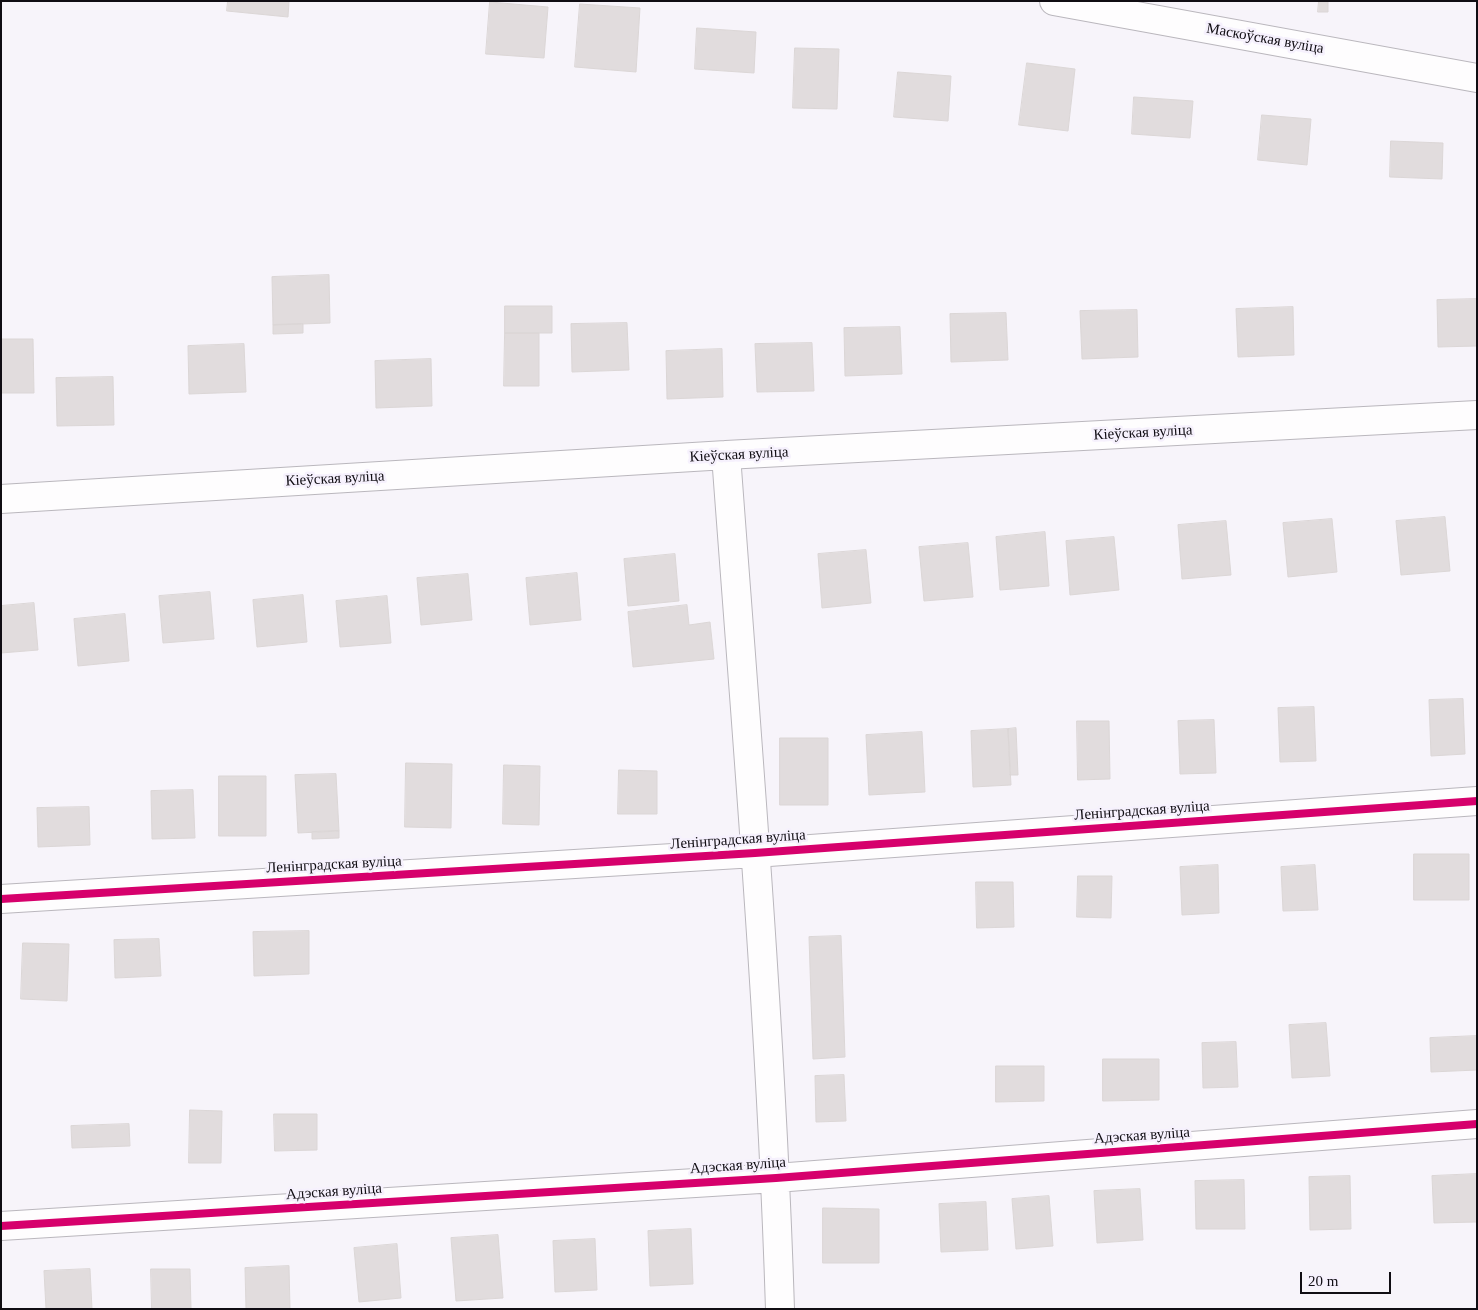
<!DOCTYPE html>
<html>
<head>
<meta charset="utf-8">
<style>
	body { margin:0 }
	#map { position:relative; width:1478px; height:1310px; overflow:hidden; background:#f7f4fa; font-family:"Times New Roman",serif }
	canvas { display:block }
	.frame { position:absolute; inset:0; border:2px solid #100d13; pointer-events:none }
	.scale { position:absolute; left:1300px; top:1272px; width:91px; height:22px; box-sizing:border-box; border:2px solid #100d13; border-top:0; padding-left:6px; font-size:15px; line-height:18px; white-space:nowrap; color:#100d13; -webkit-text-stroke:4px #f6f1fd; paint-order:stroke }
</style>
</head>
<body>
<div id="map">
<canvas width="1478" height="1310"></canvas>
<div class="frame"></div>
<div class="scale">20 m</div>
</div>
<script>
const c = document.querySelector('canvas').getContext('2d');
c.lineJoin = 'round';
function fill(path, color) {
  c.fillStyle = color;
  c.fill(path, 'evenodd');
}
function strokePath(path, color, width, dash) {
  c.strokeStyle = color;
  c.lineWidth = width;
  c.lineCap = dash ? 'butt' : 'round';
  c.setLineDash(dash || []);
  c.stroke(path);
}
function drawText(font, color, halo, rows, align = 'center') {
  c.font = font + ' "Times New Roman",serif';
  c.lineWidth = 5;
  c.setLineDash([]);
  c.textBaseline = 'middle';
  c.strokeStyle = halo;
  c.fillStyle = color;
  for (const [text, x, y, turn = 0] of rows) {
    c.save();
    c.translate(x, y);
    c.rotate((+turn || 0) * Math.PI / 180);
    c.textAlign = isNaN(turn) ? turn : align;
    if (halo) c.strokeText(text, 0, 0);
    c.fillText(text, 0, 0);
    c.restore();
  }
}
const building = new Path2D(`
	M228,1H289L288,17L227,11Z
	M1319,1H1328V12H1318Z
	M490,2L548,7L544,58L486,54Z
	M580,4L640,8L636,72L575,67Z
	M697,28L756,32L754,73L695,69Z
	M795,48L839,49L837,109L793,108Z
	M1027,63L1075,69L1068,131L1019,125Z
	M898,72L951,76L948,121L894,117Z
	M1134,97L1193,101L1190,138L1132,134Z
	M1262,115L1311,119L1307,165L1258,160Z
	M1391,141L1443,143L1442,179L1390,177Z
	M329,275L330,323L273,325L272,277Z
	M1477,299V346L1438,347L1437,300Z
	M505,306H552V333H505Z
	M1293,307L1294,355L1238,357L1236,309Z
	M1137,310L1138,357L1082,359L1080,311Z
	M1006,313L1008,360L951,362L950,314Z
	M627,323L629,370L572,372L571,324Z
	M303,324V333L273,334V325Z
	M900,327L902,374L845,376L844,328Z
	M505,333H539V386H504Z
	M1,339H33L34,393H1Z
	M812,343L814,391L757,392L755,344Z
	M244,344L246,392L189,394L188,346Z
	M722,349L723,397L667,399L666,351Z
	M431,359L432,406L376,408L375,361Z
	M113,377L114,425L57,426L56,378Z
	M1445,517L1450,571L1401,575L1396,521Z
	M1332,519L1337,572L1288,577L1283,523Z
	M1226,521L1231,575L1182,579L1178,525Z
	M1045,532L1049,586L1000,590L996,537Z
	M1114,537L1119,590L1070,595L1066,541Z
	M968,543L973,597L924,601L919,547Z
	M866,550L871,603L822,608L818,554Z
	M675,554L679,601L628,606L624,559Z
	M577,573L581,620L530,625L526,578Z
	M468,574L472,620L421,625L417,578Z
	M210,592L214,639L163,643L159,596Z
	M303,595L307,642L257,647L253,600Z
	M387,596L391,643L340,647L336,601Z
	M34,603L38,650L1,653V606Z
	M687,605L689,625L710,622L714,659L633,667L628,612Z
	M125,614L129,661L78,666L74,619Z
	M1463,699L1465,754L1431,756L1429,700Z
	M1314,707L1316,761L1280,762L1278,708Z
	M1214,720L1216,773L1180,774L1178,721Z
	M1077,721H1109L1110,779L1078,780Z
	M1016,728L1018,775H1010L1008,729Z
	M1008,729L1011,785L973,787L971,731Z
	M922,732L925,792L869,795L866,735Z
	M780,738H828V805H780Z
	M406,763L452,764L451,828L405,827Z
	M504,765L540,766L539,825L503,824Z
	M619,770L657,771V814H618Z
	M336,774L339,831L298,833L295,775Z
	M219,776H266V836H219Z
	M193,790L195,838L152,839L151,791Z
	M89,807L90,845L38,847L37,808Z
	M339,831V838L312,839V832Z
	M1414,854H1469V900H1414Z
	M1218,865L1219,913L1182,915L1180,867Z
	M1315,865L1318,910L1283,911L1281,867Z
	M1078,876H1112L1111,918L1077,917Z
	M976,882H1013L1014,927L977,928Z
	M309,931V974L254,976L253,932Z
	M841,936L845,1057L813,1059L809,937Z
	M159,939L161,976L115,978L114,940Z
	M23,943L69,944L67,1001L21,999Z
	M1326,1023L1330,1076L1292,1078L1289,1025Z
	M1477,1036V1070L1431,1072L1430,1038Z
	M1236,1042L1238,1087L1203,1088L1202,1043Z
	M1103,1059H1159V1100L1103,1101Z
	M996,1066H1044V1101L996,1102Z
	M844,1075L846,1121L816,1122L815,1076Z
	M190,1110L222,1111L221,1163H189Z
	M274,1114H317V1150L275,1151Z
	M129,1124L130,1146L72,1148L71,1126Z
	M1477,1174V1222L1434,1223L1432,1176Z
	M1350,1176L1351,1229L1310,1230L1309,1177Z
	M1244,1180L1245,1229H1196L1195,1181Z
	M1140,1189L1143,1240L1097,1243L1094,1191Z
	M1049,1196L1053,1246L1016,1249L1012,1199Z
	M986,1202L988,1250L941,1252L939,1204Z
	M823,1208L879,1209V1263H823Z
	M691,1229L693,1284L650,1286L648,1231Z
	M498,1235L503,1298L456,1301L451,1238Z
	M595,1239L597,1290L555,1292L553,1241Z
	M397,1244L401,1298L359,1302L354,1248Z
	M289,1266L290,1309H246L245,1268Z
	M90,1269L92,1309H46L44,1271Z
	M151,1269H190L191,1309H152Z`);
const minor = new Path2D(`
	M1054,1L1477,78
	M726,455C747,739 771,1024 780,1309
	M1,499L726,455L1477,415
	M1,899L755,853L1477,801
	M1,1226L776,1178L1477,1124`);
const cycleway = new Path2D(`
	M1,899L755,853L1477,801
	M1,1226L776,1178L1477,1124`);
const streetNames = [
	["Маскоўская вуліца",1265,39,10],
	["Кіеўская вуліца",1143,433,-3],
	["Кіеўская вуліца",739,455,-3],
	["Кіеўская вуліца",335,479,-3],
	["Ленінградская вуліца",1142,811,-4],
	["Ленінградская вуліца",738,840,-4],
	["Ленінградская вуліца",334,865,-3],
	["Адэская вуліца",1142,1136,-4],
	["Адэская вуліца",738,1166,-4],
	["Адэская вуліца",334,1192,-4]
];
fill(building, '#e1dcdd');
strokePath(building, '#dbd6d6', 1);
strokePath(minor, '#bab7bd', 30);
strokePath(minor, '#fefdfe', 28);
strokePath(cycleway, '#d6006c', 8);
drawText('15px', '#100d13', '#f6f1fd', streetNames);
</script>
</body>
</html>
